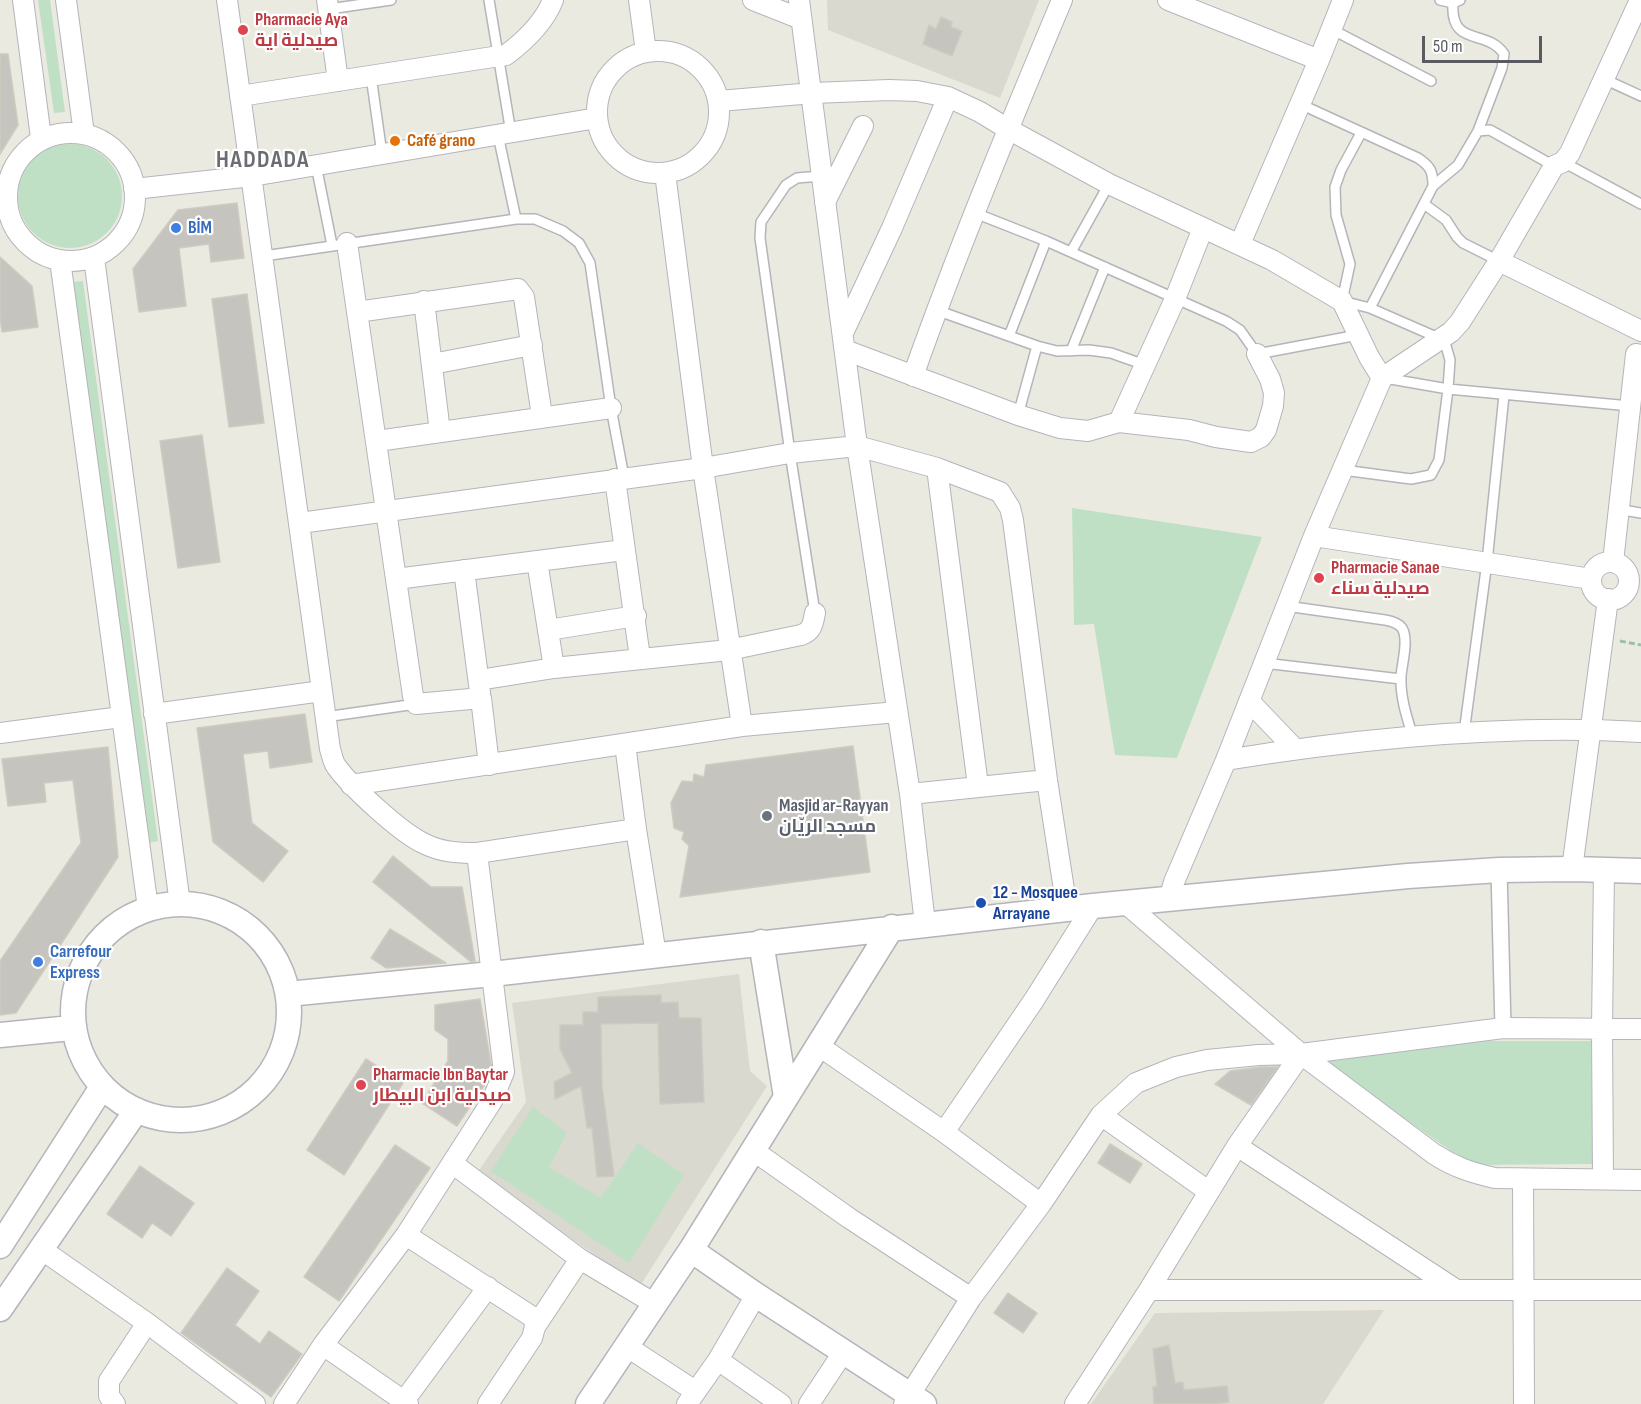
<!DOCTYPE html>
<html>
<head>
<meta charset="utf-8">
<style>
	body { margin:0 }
	#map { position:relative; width:1641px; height:1404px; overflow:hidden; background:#ebeae1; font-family:"Sofia Sans Condensed",sans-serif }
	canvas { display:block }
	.scale { position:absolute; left:1422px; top:36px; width:120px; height:27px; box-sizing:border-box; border:3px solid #5a5b60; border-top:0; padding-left:8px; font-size:18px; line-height:21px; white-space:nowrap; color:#5a5b60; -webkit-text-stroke:4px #fff; paint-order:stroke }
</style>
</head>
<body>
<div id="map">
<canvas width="1641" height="1404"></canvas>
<div class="scale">50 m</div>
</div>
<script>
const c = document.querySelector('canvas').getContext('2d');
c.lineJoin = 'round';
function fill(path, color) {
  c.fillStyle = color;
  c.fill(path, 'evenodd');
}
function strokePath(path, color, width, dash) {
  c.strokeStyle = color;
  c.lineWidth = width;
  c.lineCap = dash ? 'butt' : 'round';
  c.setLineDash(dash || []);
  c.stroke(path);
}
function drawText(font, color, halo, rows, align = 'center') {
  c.font = font + ' "Sofia Sans Condensed",Cairo,sans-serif';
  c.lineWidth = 4.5;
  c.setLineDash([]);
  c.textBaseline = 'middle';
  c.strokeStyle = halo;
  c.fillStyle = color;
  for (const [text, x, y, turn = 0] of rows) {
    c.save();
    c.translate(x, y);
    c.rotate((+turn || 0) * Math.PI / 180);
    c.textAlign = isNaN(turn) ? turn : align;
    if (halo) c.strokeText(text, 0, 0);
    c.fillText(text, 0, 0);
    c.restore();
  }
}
const education = new Path2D(`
	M827,0H1039L1000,98L828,30Z
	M739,974L750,1071L767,1086L640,1286L477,1173L526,1102L512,1003Z
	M1384,1310L1323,1404H1091L1155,1313Z`);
const green = new Path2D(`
	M38,0H50L65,112L54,113Z
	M18 196a52 52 0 1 1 104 0a52 52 0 1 1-104 0Z
	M83,281L158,841L148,843L72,282Z
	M1072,508L1262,537L1177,758L1115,755L1094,624L1074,625Z
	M1478,1041H1591L1593,1164L1471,1165L1324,1062Z
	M533,1107L567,1133L549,1167L601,1198L638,1143L684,1175L629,1263L491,1171Z`);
const building = new Path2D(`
	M941,17L952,22L951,27L962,31L952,56L923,44L929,25L936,29Z
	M0,54H8L18,125L0,154Z
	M237,203L244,258L211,262L209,244L179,248L186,306L139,312L133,269L178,210Z
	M0,257L32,286L38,327L2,332L0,317Z
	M247,294L264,423L229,427L212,299Z
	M202,435L220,562L178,568L160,441Z
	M305,714L312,762L270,768L268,751L243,754L252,823L288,851L263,882L213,842L197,728Z
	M853,746L870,872L680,897L689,846L682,839L684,832L674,828L671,803L682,781L693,782L694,774L704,777L706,765Z
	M108,747L118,857L16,1013L0,1015V961L81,843L73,780L44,783L46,802L8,806L2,759Z
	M393,856L431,887H462L475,961L471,962L373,882Z
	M390,929L446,963L386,968L371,958Z
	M661,995V1003L678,1002L679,1018H701L704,1102L660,1104L658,1023L601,1024L602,1086L614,1176L597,1177L592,1128H587L581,1086L555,1099L554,1082L572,1073L560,1049V1025H583V1012H598V997Z
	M480,999L492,1070L488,1080L457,1126L422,1103L448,1061V1039L435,1030V1005Z
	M366,1059L403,1083L344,1175L307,1150Z
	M1260,1067H1278L1251,1105L1215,1084L1230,1071Z
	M1110,1144L1142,1164L1130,1183L1098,1163Z
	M395,1145L430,1168L339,1301L304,1277Z
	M140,1166L194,1203L171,1236L152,1223L142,1238L107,1214Z
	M227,1268L259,1291L235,1325L260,1344L269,1331L302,1354L271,1397L181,1333Z
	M1008,1293L1037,1313L1023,1333L994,1313Z
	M1169,1345L1175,1383L1183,1382L1184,1390L1227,1386L1229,1402L1215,1404H1154L1153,1387L1157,1386L1153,1349Z`);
const path = new Path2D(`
	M1620,641L1641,645`);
const service = new Path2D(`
	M489,0L511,133
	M1440,0L1453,3L1460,0
	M1453,3C1450,48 1487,28 1504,54L1502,68L1478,131
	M329,9L391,0
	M1331,29L1431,81
	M371,76L382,154
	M1604,79L1641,96
	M1300,104L1418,158C1430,166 1433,171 1433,186L1370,308
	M498,135L516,219
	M1563,162L1641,204
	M316,165L332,245
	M1433,186L1458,165L1478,131L1490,130L1554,166
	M1424,204L1446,220L1457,237L1463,243L1499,261
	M975,213L1046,241L1226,321L1240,330L1257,354L1358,335
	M1071,252L1109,184
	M264,256L516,219H535L563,231L579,243L590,263L611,408L624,477
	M936,310L1037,346L1057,351L1089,350L1111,353L1145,365
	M1009,336L1046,241
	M1071,351L1105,267
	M1385,378L1448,389L1630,406
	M1018,415L1037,346
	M1343,470L1411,479L1431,475L1439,460L1448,389L1450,360L1446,346L1441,339L1370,308L1342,301L1350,264L1336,215L1335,187L1341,170L1361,133
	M1617,509L1641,513
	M1286,606L1385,620C1391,621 1398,623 1402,628C1409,640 1402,663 1401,676C1400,697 1407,718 1413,737
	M815,613L790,453L760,238L761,222L786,185L797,178L821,176
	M1264,663L1401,679
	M325,717L416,704
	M1464,733L1487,562L1504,395`);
const pedestrian = new Path2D(`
	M1499,870L1503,1028`);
const minor = new Path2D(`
	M23,0L41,138
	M66,0L84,134
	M227,0L330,749C332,755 333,762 336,766C351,787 400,832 423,843C440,852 458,853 477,853L636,829
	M327,0L338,81
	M639,0L646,52
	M753,0L801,19
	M799,0L857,446L910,794L925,924
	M1168,0L1319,60
	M597 112a61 61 0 1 1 122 0a61 61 0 1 1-122 0Z
	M240,96L506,55C526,40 544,23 553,0
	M719,101L813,93L889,90L917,91L948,97L980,112L1008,129L1109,184L1272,260L1342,301L1369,357L1382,378
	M7 197a64 64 0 1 1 128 0a64 64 0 1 1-128 0Z
	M665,173L703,468L742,726
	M134,189L252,176L597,118
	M825,202L863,126
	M347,243L413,696L416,704L481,698L489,765
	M1240,244L1319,60L1343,0
	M94,258L180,904
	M60,260L148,908
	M1499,261L1641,331
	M424,301L440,432
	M357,312L518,289L524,297L542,416
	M843,333L892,228L948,97
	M845,350L1018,415L1060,428L1088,431L1119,422L1189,430L1216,437L1251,442L1261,437L1266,430L1273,406L1274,393L1270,379L1257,354
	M432,364L532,345
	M913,376C958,249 1010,124 1062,0
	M1119,422L1175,299L1203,228
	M377,441L611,408
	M937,468L978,786
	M615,479L640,658
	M300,523L703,468L790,453L857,446L937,468L1000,492L1010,508L1013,520L1047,780L1067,909
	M1314,536L1591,579
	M537,561L554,668
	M1613,562L1636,354L1641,355
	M1591 581a19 19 0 1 1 38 0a19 19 0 1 1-38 0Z
	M464,570L480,692
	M396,579L624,550
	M548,630L636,616
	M479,680L554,668L729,650L801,635C812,631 813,624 815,613
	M1249,701L1295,749
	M154,714L322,691
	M0,733L121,717
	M625,744L636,829L656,955
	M1226,760C1362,738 1503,724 1641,732
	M351,785L742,726L897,712
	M910,794L1047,780
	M1572,869L1608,599
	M1169,899L1174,882L1226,760L1314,536L1382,378L1451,332L1460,322L1499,261L1554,166L1563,162L1570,153L1640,0
	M1125,903L1301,1054L1434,1154C1454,1167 1472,1173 1495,1178L1641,1180
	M819,1046L944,1132L1041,1204
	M1101,1115L1208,1191
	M944,1132L1034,1000L1093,906
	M1237,1146L1455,1289
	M754,1151L849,1218L971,1298
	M452,1163L580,1259L655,1304
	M1523,1179L1524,1404
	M1603,1179L1602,1028L1604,870
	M406,1235L534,1318L535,1327L532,1338L488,1404
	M41,1249L147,1323L255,1404
	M1149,1290H1641
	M535,1327L580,1259
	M323,1345L408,1404
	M626,1346L695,1391
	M718,1360L781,1404
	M404,1401L488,1287
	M115,1404L109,1396V1381L147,1323
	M284,1404L323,1345L406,1235L492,1101L504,1072L477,853
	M687,1404L718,1360L756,1295
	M809,1404L844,1351
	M904,1404L971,1298L1041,1204L1101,1115L1136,1083L1176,1067L1207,1060L1259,1055L1301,1054L1503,1028L1641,1029
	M1075,1404L1149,1290L1237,1146L1301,1054`);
const tertiary = new Path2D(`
	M73 1012a108 108 0 1 1 216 0a108 108 0 1 1-216 0Z
	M761,942L786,1097
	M288,994L492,974L1093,906L1408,876L1499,870L1572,869L1641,871
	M0,1035L71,1028
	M0,1246L102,1087
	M691,1250L756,1295L924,1404
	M0,1309L136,1111
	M588,1404L691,1250L892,927`);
const markers = [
	[243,30,6,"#e0444e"],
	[395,141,6,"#e8710a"],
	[176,228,6,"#3f7fe0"],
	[1319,578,6,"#e0444e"],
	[767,816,6,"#6b7280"],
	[981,903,6,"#1a4fb4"],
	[38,962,6,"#3f7fe0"],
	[361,1085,6,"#e0444e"]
];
const healthNames = [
	["Pharmacie Aya",255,20],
	["صيدلية اية",255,41],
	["Pharmacie Sanae",1331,568],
	["صيدلية سناء",1331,589],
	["Pharmacie Ibn Baytar",373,1075],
	["صيدلية ابن البيطار",373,1096]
];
const foodNames = [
	["Café grano",407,141]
];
const shopNames = [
	["BİM",188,228],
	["Carrefour",50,952],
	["Express",50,973]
];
const worshipNames = [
	["Masjid ar-Rayyan",779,806],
	["مسجد الريّان",779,827]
];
const transitNames = [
	["12 - Mosquee",993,893],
	["Arrayane",993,914]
];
const districtNames = [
	["HADDADA",263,161]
];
fill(education, '#dad9cf');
fill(green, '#c0e0c5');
fill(building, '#c6c4be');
strokePath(building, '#ceccc0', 1.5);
strokePath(service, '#b4b5ba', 12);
strokePath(pedestrian, '#b4b5ba', 18);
strokePath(minor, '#b4b5ba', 22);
strokePath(tertiary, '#b4b5ba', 27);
strokePath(path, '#9ac0ab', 3, [6, 3]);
strokePath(service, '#fff', 9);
strokePath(pedestrian, '#fff', 15);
strokePath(minor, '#fff', 20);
strokePath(tertiary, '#fff', 24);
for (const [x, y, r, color] of markers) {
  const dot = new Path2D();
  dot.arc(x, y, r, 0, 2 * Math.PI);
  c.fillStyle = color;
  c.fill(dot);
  strokePath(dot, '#fff', 2);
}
drawText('bold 18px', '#be3a42', '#fff', healthNames, 'left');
drawText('bold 18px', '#c56008', '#fff', foodNames, 'left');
drawText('bold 18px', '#366cbe', '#fff', shopNames, 'left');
drawText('bold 18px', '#5b616d', '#fff', worshipNames, 'left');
drawText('bold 18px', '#164399', '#fff', transitNames, 'left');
c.letterSpacing = '1.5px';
drawText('bold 24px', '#6b6d72', '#fff', districtNames);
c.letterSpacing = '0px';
</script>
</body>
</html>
